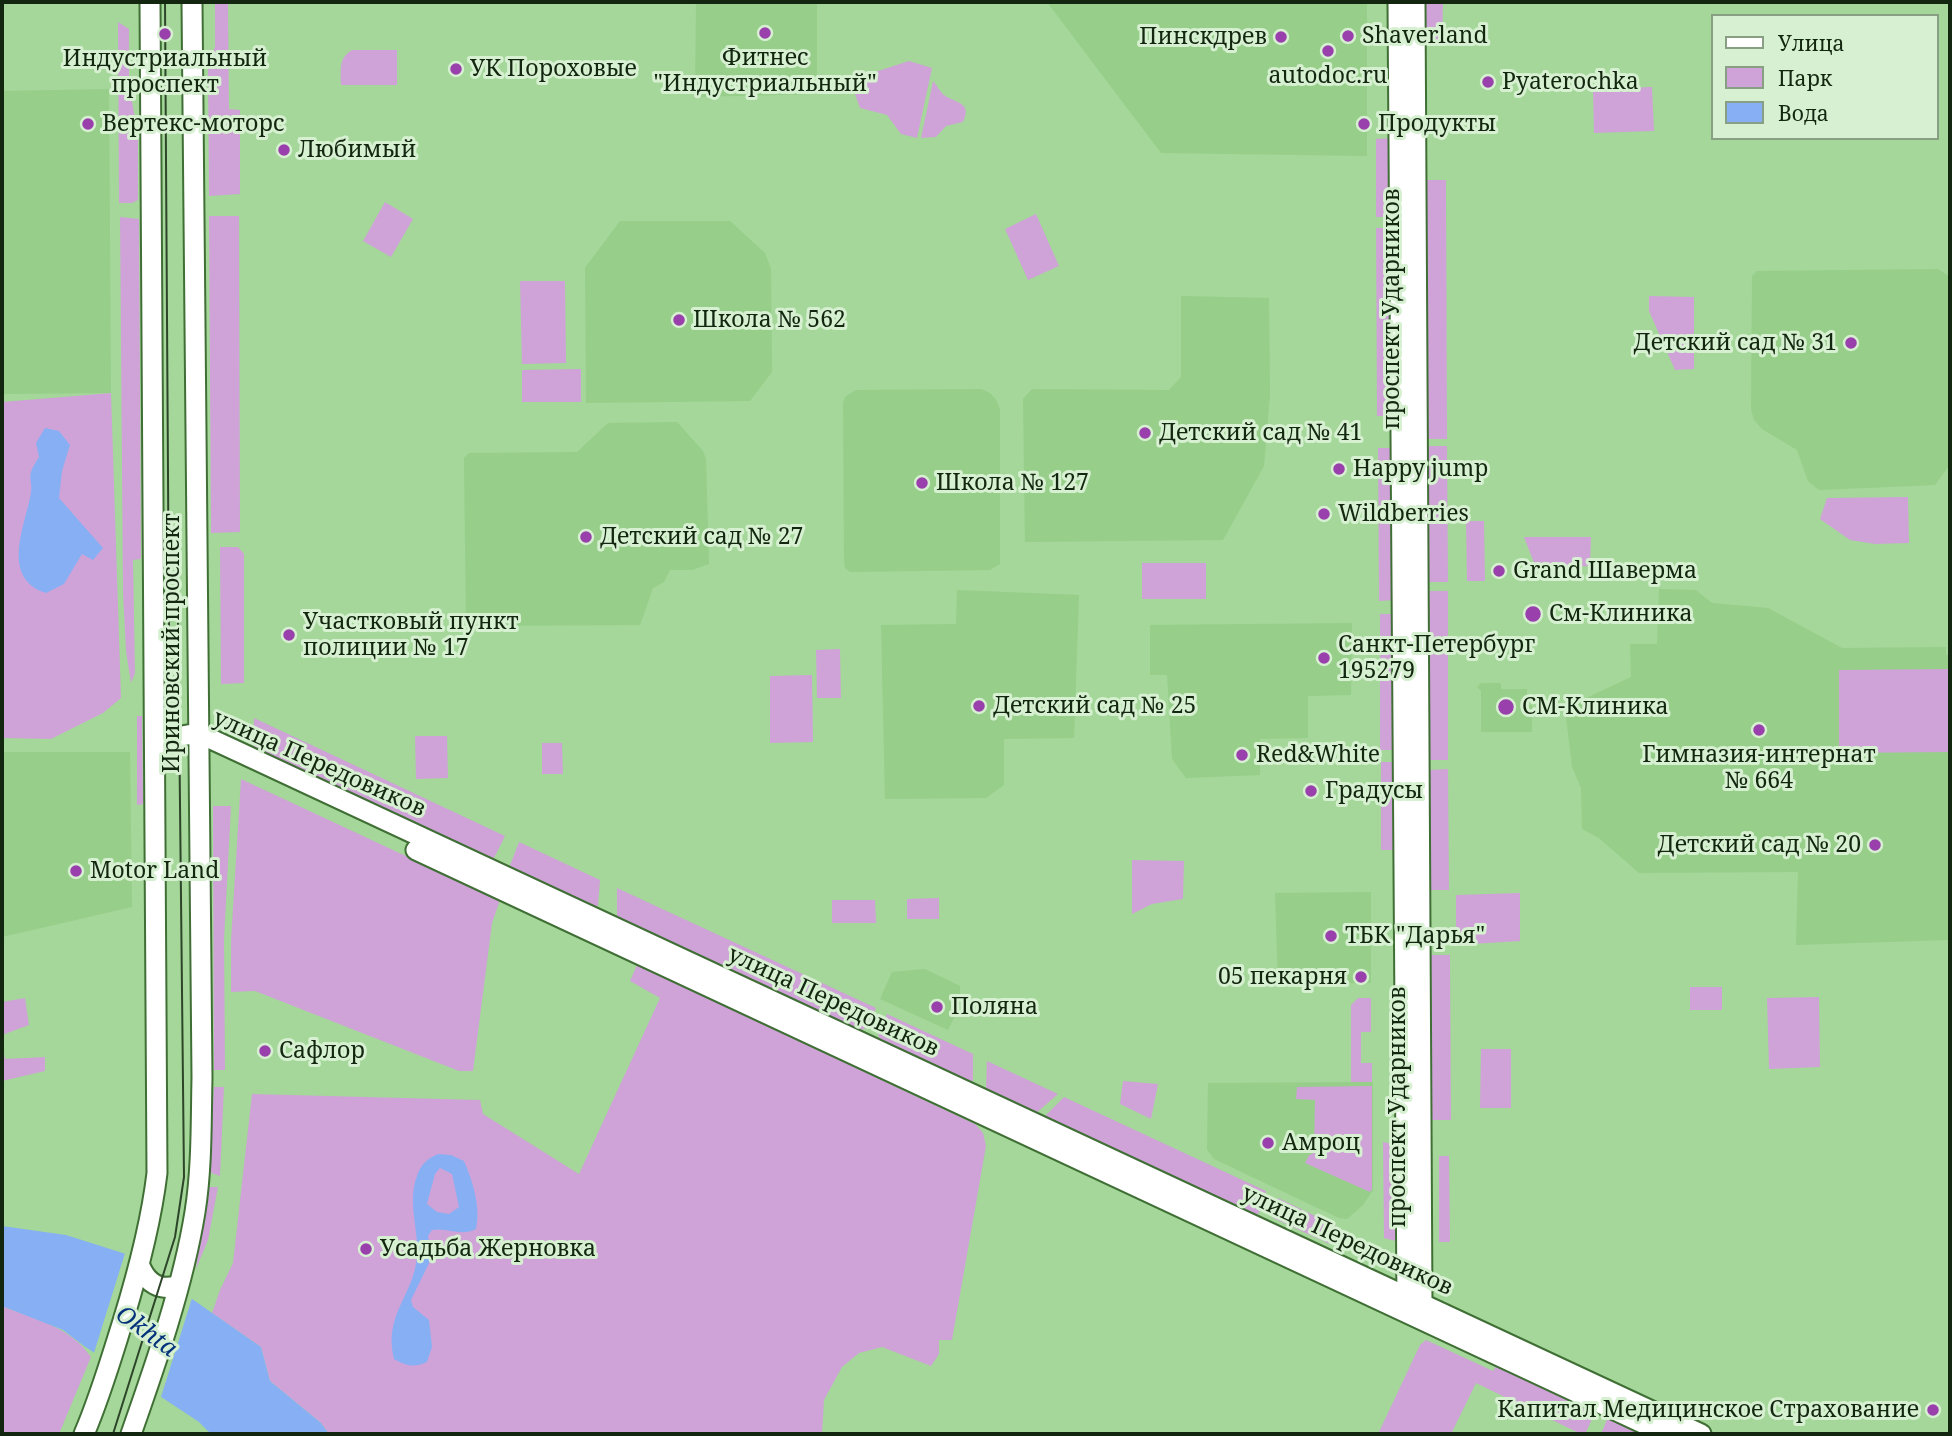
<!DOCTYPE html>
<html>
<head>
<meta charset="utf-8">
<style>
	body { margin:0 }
	#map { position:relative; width:1952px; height:1436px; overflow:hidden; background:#a4d799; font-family:"Noto Serif",serif }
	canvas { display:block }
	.frame { position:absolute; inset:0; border:4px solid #13260f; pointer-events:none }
	.legend { position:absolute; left:1711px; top:14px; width:228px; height:126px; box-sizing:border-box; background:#d6f0d1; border:2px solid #889f83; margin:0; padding:9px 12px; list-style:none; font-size:21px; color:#13260f }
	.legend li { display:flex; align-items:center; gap:14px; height:35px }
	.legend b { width:35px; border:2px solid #889f83 }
</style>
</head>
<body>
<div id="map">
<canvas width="1952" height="1436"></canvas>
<div class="frame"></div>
<ul class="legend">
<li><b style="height:9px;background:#fff"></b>Улица</li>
<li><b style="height:19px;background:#cfa3d8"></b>Парк</li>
<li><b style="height:19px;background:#87b0f4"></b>Вода</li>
</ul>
</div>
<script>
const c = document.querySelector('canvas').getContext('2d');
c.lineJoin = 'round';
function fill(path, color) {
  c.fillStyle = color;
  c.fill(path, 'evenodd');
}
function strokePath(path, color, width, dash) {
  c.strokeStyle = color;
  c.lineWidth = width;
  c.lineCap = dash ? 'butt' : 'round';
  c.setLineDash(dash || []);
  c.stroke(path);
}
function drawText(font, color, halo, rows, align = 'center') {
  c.font = font + ' "Noto Serif",serif';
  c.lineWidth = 6;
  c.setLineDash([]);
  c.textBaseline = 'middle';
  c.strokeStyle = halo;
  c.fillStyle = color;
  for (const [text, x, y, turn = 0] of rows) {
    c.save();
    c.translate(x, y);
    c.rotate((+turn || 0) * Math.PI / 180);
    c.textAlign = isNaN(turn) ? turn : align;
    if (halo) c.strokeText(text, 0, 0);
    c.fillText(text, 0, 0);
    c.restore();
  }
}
const built = new Path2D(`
	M696,2H817V94L695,97Z
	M1047,2H1367V156L1161,153Z
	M109,89L111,393L2,394V91Z
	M620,221H730L765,253L771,269L772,372L750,401L586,403L585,268Z
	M1938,269L1950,277V464L1935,485L1819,490L1808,481L1797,450L1762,429L1754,420L1751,409L1752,276L1757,271Z
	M1181,296L1269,298L1270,394L1264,466L1223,540L1025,542L1023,399L1032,389L1169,390L1181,377Z
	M981,389L990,393L996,400L1000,409V564L990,570L850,572L845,568L844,562L843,403L845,397L856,390Z
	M677,422L703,451L706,459L709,564L692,570H670L664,582L653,588L640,625L466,626L464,458L469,453L577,452L608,423Z
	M1659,589L1696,590L1712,603L1768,608L1842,648L1946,647V655H1950V940L1796,945L1798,872L1639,873L1599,838L1582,829L1581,788L1572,767L1565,708L1631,677L1630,644H1657Z
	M957,590L1079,595L1074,738L1004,739V785L986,798L885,799L881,625L956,624Z
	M1352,623L1351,695L1308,696V738L1260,739V775L1186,778L1172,759L1167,675H1150V625Z
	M1481,683H1501V689H1527V705H1532V732H1481V691L1477,687Z
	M2,752H130L132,907L2,937Z
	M1371,892V983L1278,984L1275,893Z
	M925,969L960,986V1005L948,1030L880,999L892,972Z
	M1373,1082V1190L1363,1205L1347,1219L1339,1218L1214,1159L1207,1149L1208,1083Z`);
const green = new Path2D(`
	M215,2H228L229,109L240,110V194L209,196L208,62L215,47Z
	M1422,2H1443L1442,45H1434L1422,40Z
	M118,22L129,29V84L138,136V200L132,203H119Z
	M352,50H397V85H341C341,71 338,58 352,50Z
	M909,61L932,68L917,138L901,134L887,115L860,108L855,94L861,89L869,74Z
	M933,81C937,85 940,92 944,95C955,103 973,102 963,122L946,126L936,137L921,138Z
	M1652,87L1654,131L1594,133L1593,89Z
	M1393,138V217H1376V139Z
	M1426,180H1446L1447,439H1427Z
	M385,202L413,219L391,257L363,241Z
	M1036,214L1059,266L1028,280L1005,229Z
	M239,216L240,532L211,533L209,216Z
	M120,217L139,219L141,559L133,560L135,673L131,683L126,651L123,593Z
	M1376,228H1393L1394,416H1377Z
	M520,281H565L566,363L522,364Z
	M1649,296L1694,297V369L1675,370L1649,311Z
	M581,369V402H522V370Z
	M111,393L121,698L103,713L51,739L2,738V402Z
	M1427,446H1447L1448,582H1428Z
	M1378,448H1394L1396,600L1379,601Z
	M1908,497L1909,543L1875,544L1850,540L1820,519L1827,498Z
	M1466,521H1484L1485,581H1467Z
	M1524,537H1591L1590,566L1536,568Z
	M220,547H238L244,554V683L221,684Z
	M1142,563H1206V599H1142Z
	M1428,591H1448V760H1429Z
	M1380,614H1396L1397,750H1380Z
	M840,649L841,698H817L816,650Z
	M1950,669V752L1839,753V670Z
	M812,675L813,742L770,743V676Z
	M137,716H142L143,804L137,805Z
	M254,718L505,836L495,856L491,861L253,749Z
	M415,736H447L448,778L416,779Z
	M542,743H562L563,774H542Z
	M1381,762H1397L1398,850H1381Z
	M1448,769L1449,890H1430L1429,770Z
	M241,779L500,900L492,923L473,1071H459L255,991L231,992V940Z
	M213,806H231L224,940L225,1070H214Z
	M519,842L600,880L598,905L595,910L509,868Z
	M1132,860L1184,861L1183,899L1152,904L1132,914Z
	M617,888L876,1008L866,1028L856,1032L617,920Z
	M1520,893V941L1456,945V895Z
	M939,898V919H907V899Z
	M832,900H875L876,923H832Z
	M1431,955H1450L1451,1120H1432Z
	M637,965L975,1124L983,1133L986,1146L952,1340H939V1354L931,1366L882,1347L859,1353L842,1367L824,1400L822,1434H329L321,1423L270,1381L261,1347L212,1313L220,1290L233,1263L252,1094L480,1100L483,1114L579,1174L660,998L630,981Z
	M1690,987H1722V1010H1690Z
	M1819,997L1820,1067L1769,1069L1767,998Z
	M25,998L29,1025L2,1035V1002Z
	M1358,998H1371V1032H1361V1063H1372V1082H1351V1005Z
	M887,1014L973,1054V1080L970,1085L881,1044L878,1033Z
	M2,1043L5,1059L45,1057V1071L2,1081Z
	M1481,1049H1511V1108H1480Z
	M987,1061L1058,1094L1034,1115L988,1094L986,1088Z
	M1123,1081L1158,1084L1151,1119L1120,1104Z
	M1372,1086V1189L1370,1192L1305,1163L1309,1155L1314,1153L1315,1100L1296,1099L1297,1087Z
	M214,1087H224L220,1176L209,1172Z
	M1064,1097L1266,1191L1259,1213L1253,1218L1042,1119Z
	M1383,1142L1397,1145L1400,1242L1384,1238Z
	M1439,1156H1449L1450,1242H1439Z
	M207,1187H218L208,1240L196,1269Z
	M1278,1198L1340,1228L1332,1245L1273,1218Z
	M2,1306C34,1319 71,1327 91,1357L59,1434H2Z
	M1426,1340L1493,1371L1497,1365L1596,1411L1585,1434H1581L1476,1383L1451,1434H1378L1420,1345Z
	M1608,1417L1646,1434H1601Z`);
const water = new Path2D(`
	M45,428L59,431L70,445L62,471L59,498L103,548L93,560L82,554L64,584L46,593C2,579 23,530 30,498C35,476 23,481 39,457L36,443Z
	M438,1154L451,1155L464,1161C473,1182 481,1207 476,1229C461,1237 448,1227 432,1230L428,1236L432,1257L411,1300L413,1307L429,1320L432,1347L427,1362C414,1368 406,1366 394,1359C383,1314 414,1296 417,1256C419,1230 407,1202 417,1176C421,1164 427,1159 438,1154ZM440,1168L452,1174L459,1207L449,1214L437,1212L427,1204L435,1174Z
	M2,1226L66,1235L129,1255L261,1347L270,1381L321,1423L329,1434H211L199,1422L84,1346L63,1330L2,1306Z`);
const pier = new Path2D(`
	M126,1250L193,1295L160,1400L93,1356Z`);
const secondary = new Path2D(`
	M1398,2L1407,1304
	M1415,2L1422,1303
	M155,741L198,733L239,752L1701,1434
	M416,850L1666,1434
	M140,1266C147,1283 160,1292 178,1285
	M84,1434C100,1397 111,1359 123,1321C138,1272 151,1224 157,1173L150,2
	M131,1434C156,1363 183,1286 195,1212C202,1168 201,1122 202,1078L192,2`);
const tram = new Path2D(`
	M165,2L169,632
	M113,1434L175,1237L184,1177L178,618`);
const markers = [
	[765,33,7,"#9940ac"],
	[165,34,7,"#9940ac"],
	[1348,36,7,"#9940ac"],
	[1281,37,7,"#9940ac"],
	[1328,51,7,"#9940ac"],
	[456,69,7,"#9940ac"],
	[1488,82,7,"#9940ac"],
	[88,124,7,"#9940ac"],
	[1364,124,7,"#9940ac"],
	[284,150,7,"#9940ac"],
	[679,320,7,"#9940ac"],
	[1851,343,7,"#9940ac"],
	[1145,433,7,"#9940ac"],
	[1339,469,7,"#9940ac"],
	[922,483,7,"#9940ac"],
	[1324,514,7,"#9940ac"],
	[586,537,7,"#9940ac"],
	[1499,571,7,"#9940ac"],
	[1533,614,9,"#9940ac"],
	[289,635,7,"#9940ac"],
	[1324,658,7,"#9940ac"],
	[979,706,7,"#9940ac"],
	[1506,707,9,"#9940ac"],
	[1759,730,7,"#9940ac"],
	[1242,755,7,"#9940ac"],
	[1311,791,7,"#9940ac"],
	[1875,845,7,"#9940ac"],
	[76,871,7,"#9940ac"],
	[1331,936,7,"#9940ac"],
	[1361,977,7,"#9940ac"],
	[937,1007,7,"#9940ac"],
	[265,1051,7,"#9940ac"],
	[1268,1143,7,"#9940ac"],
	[366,1249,7,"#9940ac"],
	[1933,1410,7,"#9940ac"]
];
const poiNames = [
	["Shaverland",1362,36],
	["Пинскдрев",1267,37,"right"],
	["Фитнес",765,58,"center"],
	["\"Индустриальный\"",765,84,"center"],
	["Индустриальный",165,59,"center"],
	["проспект",165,85,"center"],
	["УК Пороховые",470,69],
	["autodoc.ru",1328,76,"center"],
	["Pyaterochka",1502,82],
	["Вертекс-моторс",102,124],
	["Продукты",1378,124],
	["Любимый",298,150],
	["Школа № 562",693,320],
	["Детский сад № 31",1837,343,"right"],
	["Детский сад № 41",1159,433],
	["Happy jump",1353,469],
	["Школа № 127",936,483],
	["Wildberries",1338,514],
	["Детский сад № 27",600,537],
	["Grand Шаверма",1513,571],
	["См-Клиника",1549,614],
	["Участковый пункт",303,622],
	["полиции № 17",303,648],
	["Санкт-Петербург",1338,645],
	["195279",1338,671],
	["Детский сад № 25",993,706],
	["СМ-Клиника",1522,707],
	["Red&White",1256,755],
	["Гимназия-интернат",1759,755,"center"],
	["№ 664",1759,781,"center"],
	["Градусы",1325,791],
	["Детский сад № 20",1861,845,"right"],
	["Motor Land",90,871],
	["ТБК \"Дарья\"",1345,936],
	["05 пекарня",1347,977,"right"],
	["Поляна",951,1007],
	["Сафлор",279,1051],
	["Амроц",1282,1143],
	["Усадьба Жерновка",380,1249],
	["Капитал Медицинское Страхование",1919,1410,"right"]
];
const streetNames = [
	["проспект Ударников",1392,309,-90],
	["Ириновский проспект",172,643,-90],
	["улица Передовиков",319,764,24],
	["улица Передовиков",833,1002,25],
	["проспект Ударников",1398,1107,-90],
	["улица Передовиков",1347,1241,25]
];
const waterNames = [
	["Okhta",146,1332,36]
];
fill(built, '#96ce8a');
fill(green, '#cfa3d8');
fill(water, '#87b0f4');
fill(pier, '#a4d799');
strokePath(secondary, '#406f36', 23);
strokePath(secondary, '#fff', 19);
strokePath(tram, '#2d4528', 2);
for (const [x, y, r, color] of markers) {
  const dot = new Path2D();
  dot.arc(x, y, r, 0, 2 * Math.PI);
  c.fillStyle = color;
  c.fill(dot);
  strokePath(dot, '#d6f0d1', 2.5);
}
drawText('23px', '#13260f', '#d6f0d1', poiNames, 'left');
drawText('23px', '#13260f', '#d6f0d1', streetNames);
drawText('italic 24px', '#05327b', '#d6f0d1', waterNames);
</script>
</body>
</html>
